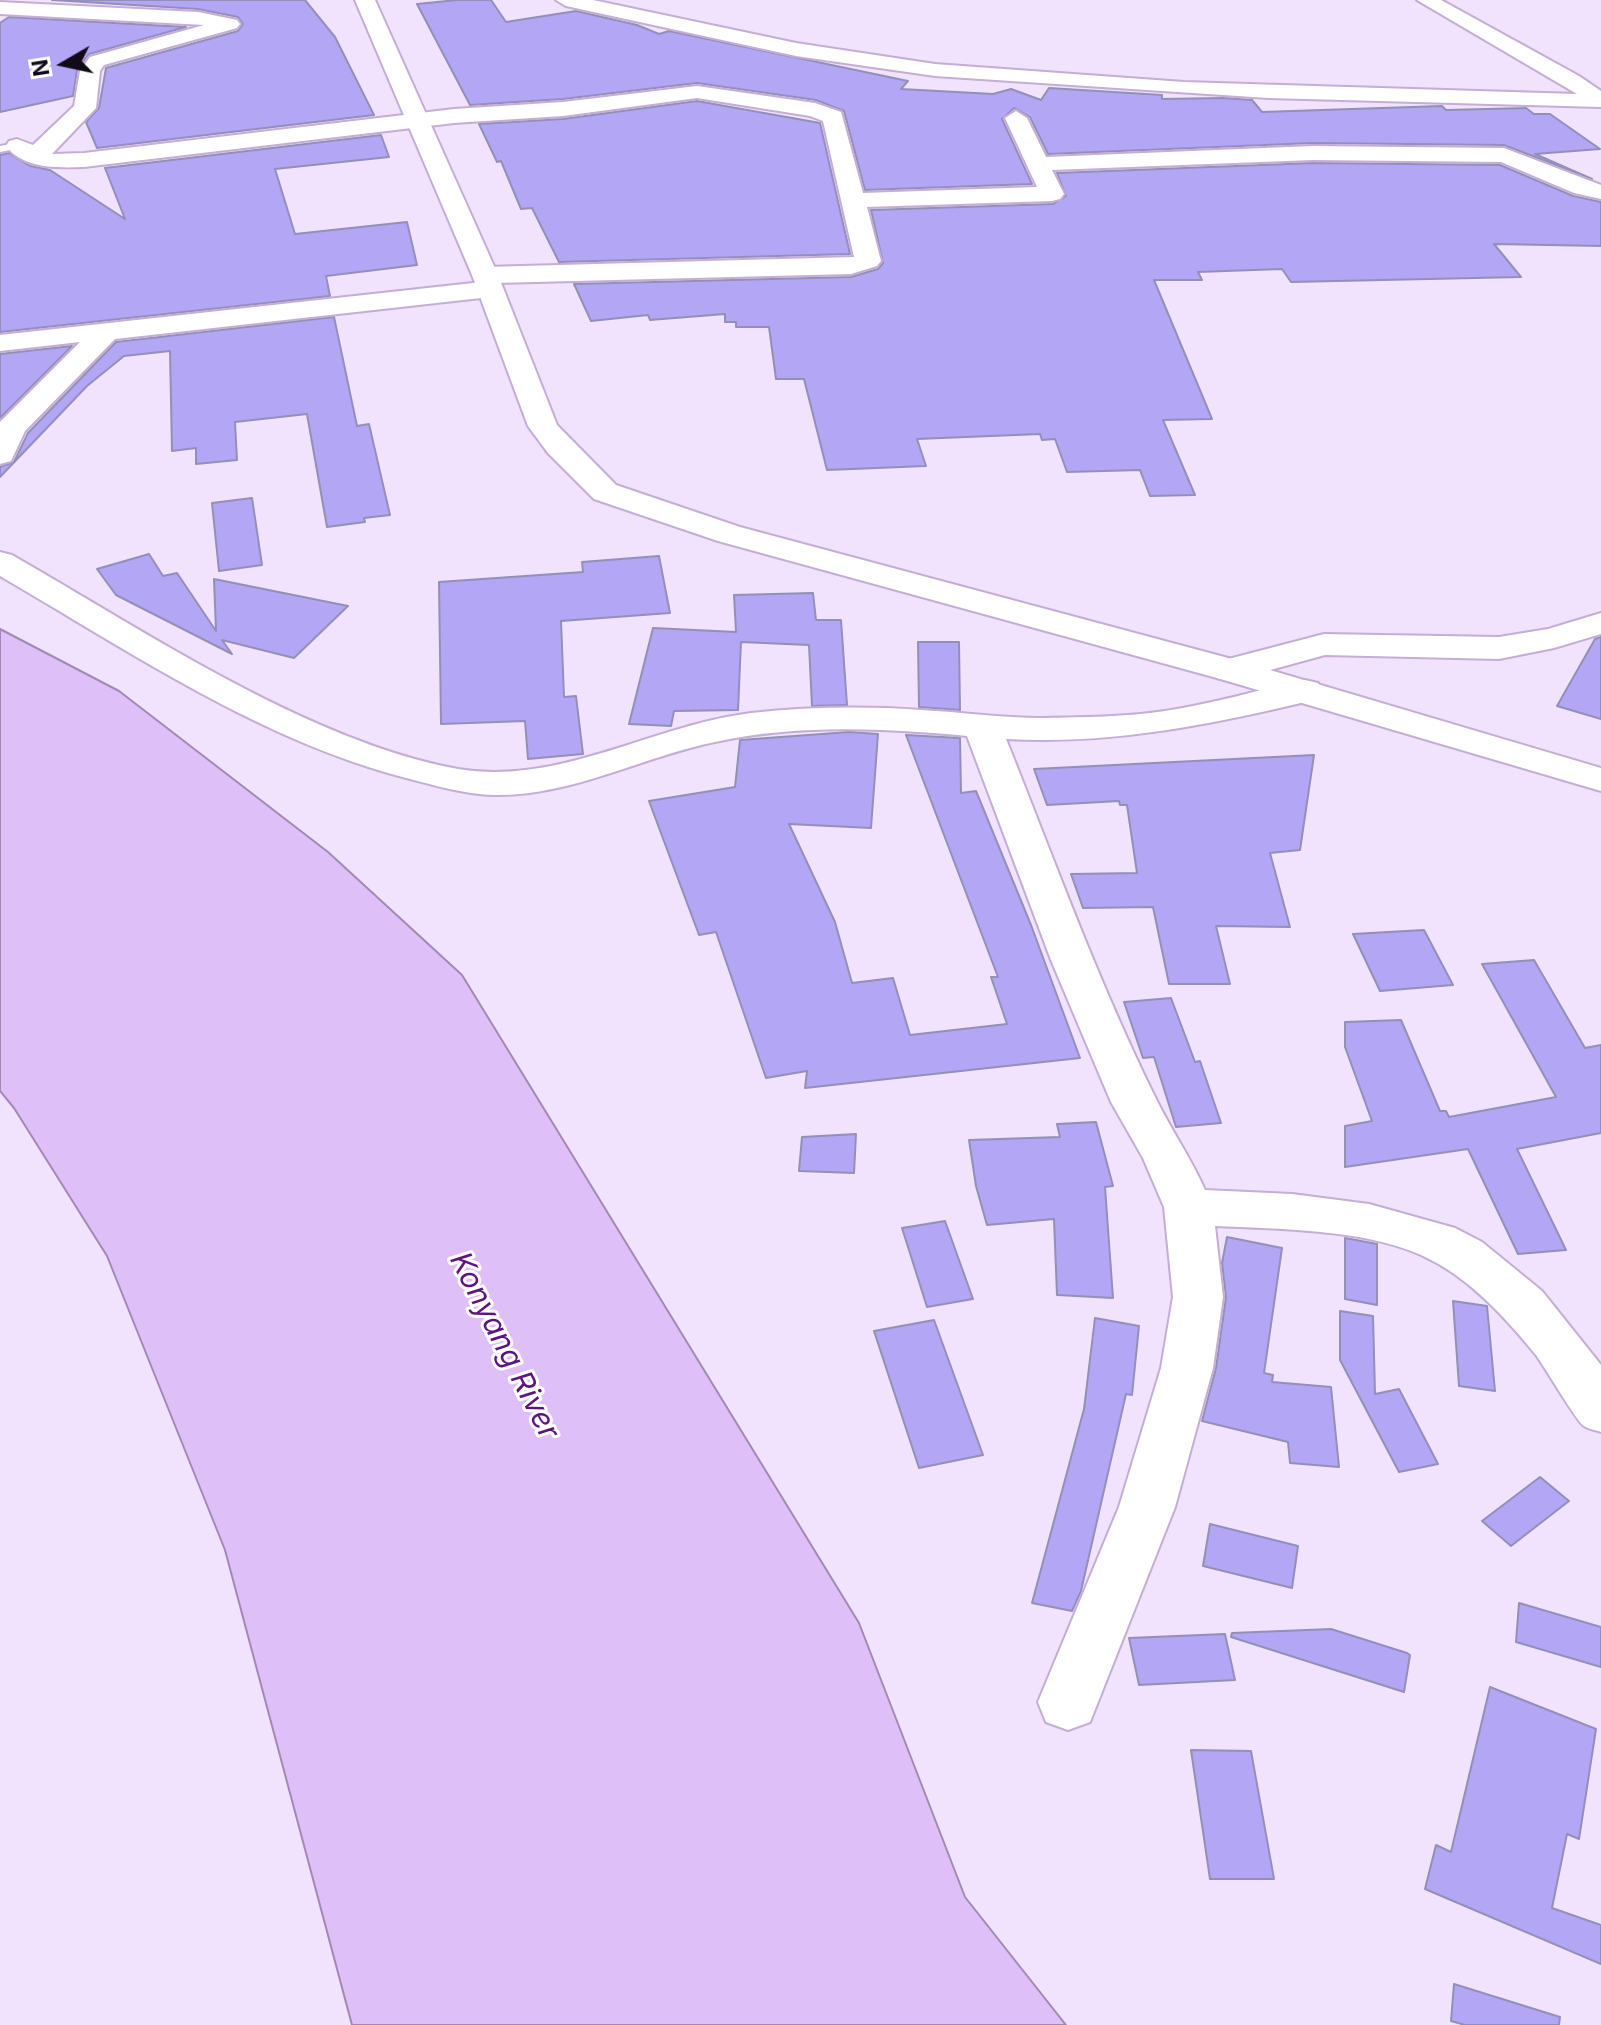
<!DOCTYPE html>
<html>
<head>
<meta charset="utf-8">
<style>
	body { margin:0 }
	#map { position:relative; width:1601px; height:2025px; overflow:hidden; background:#f1e3fd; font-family:Inter,sans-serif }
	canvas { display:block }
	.north { position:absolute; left:24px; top:24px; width:80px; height:80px; -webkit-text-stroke:6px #fff; paint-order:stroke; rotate:261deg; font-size:22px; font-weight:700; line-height:32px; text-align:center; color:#120a18 }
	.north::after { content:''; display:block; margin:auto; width:28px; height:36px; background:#120a18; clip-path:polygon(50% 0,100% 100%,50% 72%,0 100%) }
</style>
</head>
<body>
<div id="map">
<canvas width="1601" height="2025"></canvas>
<div class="north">N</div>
</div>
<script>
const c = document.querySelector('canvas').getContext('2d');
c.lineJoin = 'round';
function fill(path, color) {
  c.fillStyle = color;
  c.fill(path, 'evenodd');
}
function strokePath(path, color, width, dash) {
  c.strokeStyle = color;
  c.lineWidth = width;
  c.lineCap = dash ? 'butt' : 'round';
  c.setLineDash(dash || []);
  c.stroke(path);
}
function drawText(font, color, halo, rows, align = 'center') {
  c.font = font + ' Inter,sans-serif';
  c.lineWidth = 6;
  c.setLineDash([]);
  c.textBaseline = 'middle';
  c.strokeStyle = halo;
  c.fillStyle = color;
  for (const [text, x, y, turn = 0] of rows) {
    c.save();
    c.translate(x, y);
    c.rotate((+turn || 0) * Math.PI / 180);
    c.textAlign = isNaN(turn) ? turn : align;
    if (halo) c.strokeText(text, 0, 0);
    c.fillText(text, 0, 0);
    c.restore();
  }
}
const water = new Path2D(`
	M0,629L119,691L328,852L462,975L859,1623L965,1897L1066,2025H352L225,1550L107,1256L14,1108L0,1091Z`);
const building = new Path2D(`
	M52,0H305L335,37L374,115L97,148L86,122L99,108L106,68L238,31L243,24L238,17L198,9Z
	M457,0H491L506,22L576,11L637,25L659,34L669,31L908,81L901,89L993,94L1011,89L1041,100L1049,88L1162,95V99L1223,98L1252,100L1262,112L1442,106L1446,110L1526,108L1534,114H1550L1600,149L1535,154L1592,179L1504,145L1313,143L1048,154L1030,117L1014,108L1002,119L1032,184L865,190L844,111L816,100L697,83L563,99L470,105L417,4Z
	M9,17L186,27L89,54L77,70L73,96L0,112V23Z
	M697,101L820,123L850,254L559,262L532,208L521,209L501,161L497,162L479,124L563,119Z
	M381,135L389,157L275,169L295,234L407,222L417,265L326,276L330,296L0,332V155L9,153L30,166L50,170L125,219L105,168Z
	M1313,163L1500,165L1573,196L1601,202V246L1494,244L1521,277L1291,282L1282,269L1198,272L1202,280H1154L1212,419L1163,420L1195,495L1150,496L1140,470L1067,472L1055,439L1042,440L1040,434L917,439L926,466L827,470L804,379H776L769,327H736V322H725V314L650,320L648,315L591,321L574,284L851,277L878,269L883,263L871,210L1053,204L1066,196L1057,173Z
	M334,317L357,426L369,424L390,515L364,518L365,522L327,527L307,414L235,422L237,460L196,464V448L172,451L170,351L124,356L87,386L0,477V467L14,462L28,433L116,342Z
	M72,346L0,418V354Z
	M252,498L262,565L219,571L212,503Z
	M149,554L163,576L177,573L216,631L214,579L348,606L294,658L222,640L232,654L116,595L97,569Z
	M659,556L670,613L561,621L564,697L576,696L583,754L528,759L525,721L441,724L439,582L583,572L582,562Z
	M813,593L816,620H841L847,705L812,706L809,645L741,642L738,710L674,711L671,726L629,724L653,628L736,632L734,595Z
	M1601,637V719L1557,706L1595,639Z
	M918,642H959L960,710L919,707Z
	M849,732L878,734L871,828L789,824L835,922L852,983L893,978L910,1035L1007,1024L991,977H998L906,735L960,738L961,793L976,791L1031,925L1080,1058L805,1088L807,1071L766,1078L716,932L699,935L649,801L735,787L740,740Z
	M1314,755L1300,850L1270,853L1290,927L1216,926L1230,984H1169L1153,907L1083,908L1071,874L1137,873L1127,805H1120L1119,801L1047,805L1034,769Z
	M1424,930L1453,985L1380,991L1353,934Z
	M1534,960L1585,1048L1601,1045V1133L1517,1149L1566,1250L1518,1254L1468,1149L1345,1167V1126L1372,1121L1345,1047V1022L1401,1020L1440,1111H1446L1449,1117L1556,1097L1482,964Z
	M1171,998L1195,1062L1200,1061L1221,1123L1176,1127L1154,1057L1143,1058L1124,1002Z
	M1096,1122L1113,1186L1105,1187L1113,1298L1057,1295L1054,1219L987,1225L976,1186L969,1140L1060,1137L1057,1124Z
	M856,1134L854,1173L799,1171L802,1137Z
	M945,1221L973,1299L927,1307L902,1228Z
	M1227,1237L1282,1248L1264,1373L1273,1375L1272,1382L1331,1387L1339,1467L1290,1463L1288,1442L1202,1421L1216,1368L1226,1297L1222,1263Z
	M1345,1238L1377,1244V1305L1345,1299Z
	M1453,1301L1487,1306L1495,1391L1459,1386Z
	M1340,1311L1373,1316L1375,1394L1399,1389L1438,1464L1399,1472L1340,1360Z
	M1095,1318L1139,1326L1132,1395L1126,1394L1081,1591L1072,1611L1032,1603L1084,1409Z
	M934,1320L983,1455L919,1468L874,1331Z
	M1540,1477L1569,1501L1511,1546L1482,1521Z
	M1210,1524L1298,1546L1292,1588L1203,1566Z
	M1519,1603L1601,1627V1667L1516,1642Z
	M1331,1629L1407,1653L1410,1655L1404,1692L1231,1637L1232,1633Z
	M1225,1634L1235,1680L1139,1685L1129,1638Z
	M1490,1687L1596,1729L1579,1839L1567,1834L1552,1908L1601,1925V1964L1425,1889L1436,1845L1451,1852Z
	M1191,1750L1251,1751L1274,1879H1210Z
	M1454,1984L1560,2017L1559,2025H1465L1451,2021Z`);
const service = new Path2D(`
	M17,143L23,146L21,148L0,152V146Z`);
const minor = new Path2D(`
	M556,0H593L796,43L935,64L1184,82L1577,94L1417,0H1441L1579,76L1601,91V107L1268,98L935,76L796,56L566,6Z
	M0,2L198,12L237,20L240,24L237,28L104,65L100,71L96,108L52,154L84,153L454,109L563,102L697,86L815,103L841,112L863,193L1037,187L1005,118L1016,111L1027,118L1046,157L1313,146L1504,148L1601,185V199L1574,193L1501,162L1313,160L1052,170L1064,194L1060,199L1052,201L867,207L881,261L877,266L851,274L496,283L503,289L499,295L490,297L115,339L25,431L11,461L0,464V422L80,342L0,351V335L482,282L472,275L476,270L485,267L854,257L823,121L810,116L697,98L563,116L454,123L84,167C58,168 23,169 6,146L9,141L17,139L33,145L74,106L80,71L90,57L204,25L0,14Z
	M0,552L12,555C143,630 309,742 458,769C559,786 653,725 751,713C807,707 864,706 921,710C961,712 1002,718 1043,718C1084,717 1125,717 1165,711C1212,704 1258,690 1305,680L1318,683L1323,691L1318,699C1214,724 1113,745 1006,739C1054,859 1098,982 1156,1099C1171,1130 1191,1158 1205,1190L1292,1194L1369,1204L1455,1228L1482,1242L1542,1291L1601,1365V1432C1596,1430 1588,1429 1584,1426C1577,1422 1545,1367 1536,1355C1504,1316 1468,1276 1421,1255C1363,1229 1278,1229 1215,1226L1223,1297L1213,1368L1175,1507L1090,1722L1068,1730L1046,1722L1038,1702L1119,1507L1161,1368L1173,1297L1164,1207L1143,1158L1111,1102L1051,960L967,736C884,728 797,724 715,742C641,757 570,797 492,795C464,794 437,786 410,779C261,741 131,652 0,576Z
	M1601,613V634L1554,648L1499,659L1325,655L1230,681L1217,678L1212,670L1217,662L1324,634L1499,637L1548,629Z`);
const tertiary = new Path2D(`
	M355,0H375L498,275L557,425L616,485L740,527L1243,662L1601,768V791L1217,678L718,541L594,499L548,453L528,426L472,275Z`);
const waterNames = [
	["Konyang River",504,1346,63]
];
fill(water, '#dfbff7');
strokePath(water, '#a289b4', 2);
fill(building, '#b2a6f5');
strokePath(building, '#948fb9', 2);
strokePath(service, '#c4add6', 4);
strokePath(minor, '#c4add6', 4);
strokePath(tertiary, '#c4add6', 4);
fill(service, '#fff');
fill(minor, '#fff');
fill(tertiary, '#fff');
drawText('italic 30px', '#5c1381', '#fff', waterNames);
</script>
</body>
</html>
